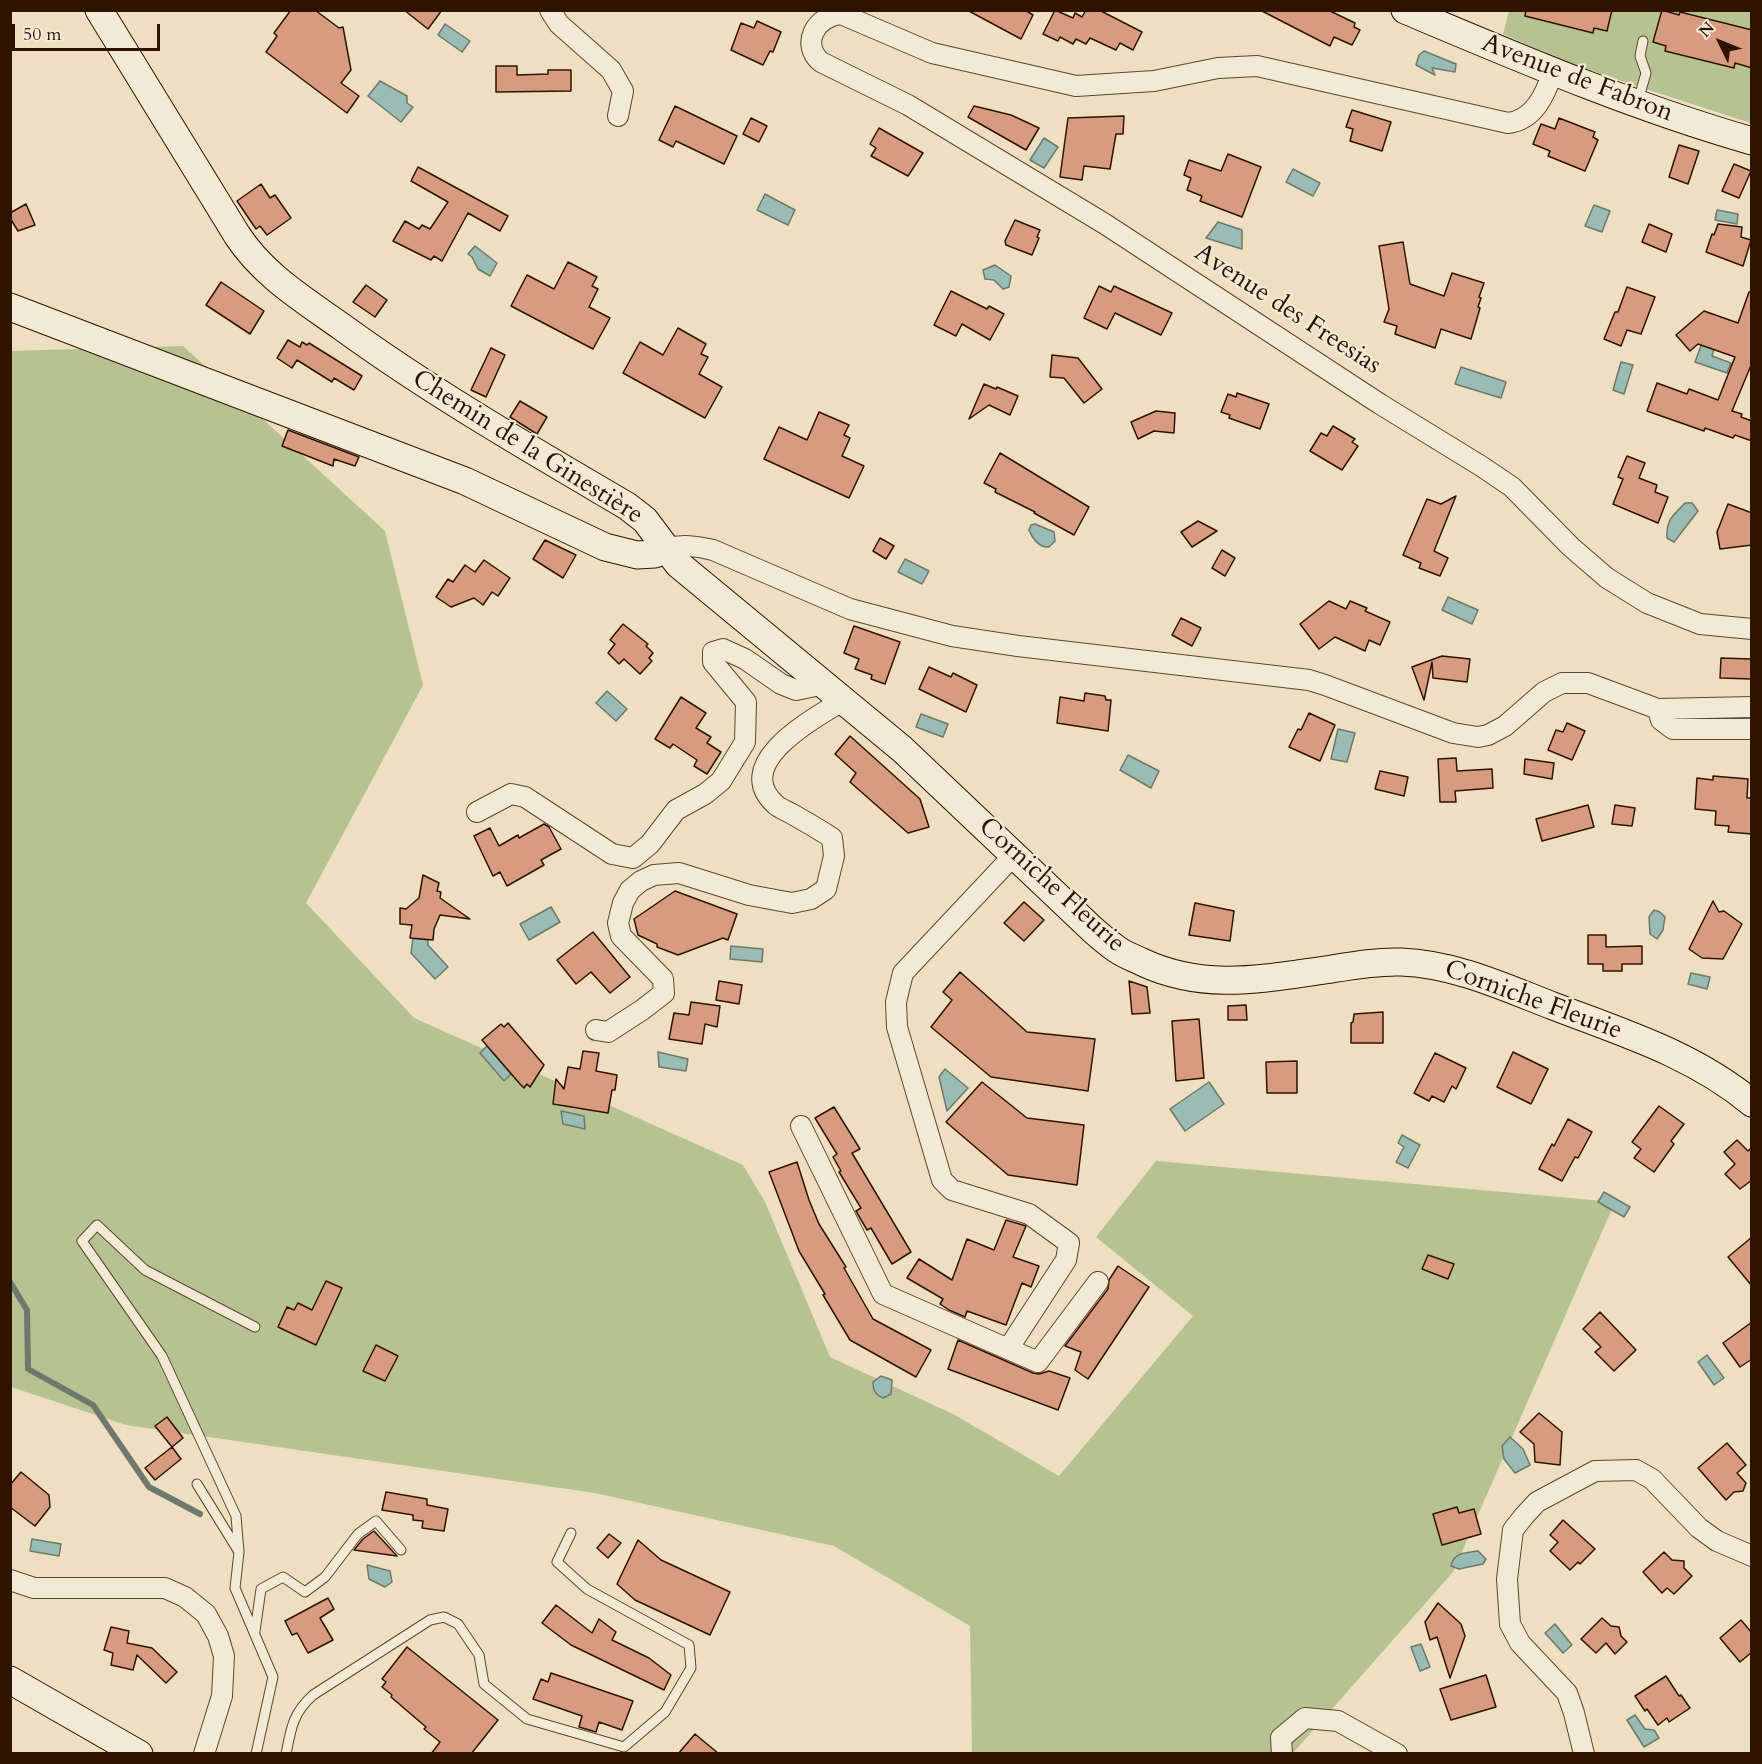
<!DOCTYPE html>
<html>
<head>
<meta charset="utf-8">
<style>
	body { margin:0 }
	#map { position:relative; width:1762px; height:1764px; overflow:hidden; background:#eddfbf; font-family:Cardo,serif }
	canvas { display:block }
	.frame { position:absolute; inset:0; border:12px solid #2f1301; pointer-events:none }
	.north { position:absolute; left:1690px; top:12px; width:60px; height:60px; -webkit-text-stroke:4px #f3ead5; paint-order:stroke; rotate:313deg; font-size:16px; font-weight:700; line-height:24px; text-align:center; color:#2f1301 }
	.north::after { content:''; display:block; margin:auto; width:21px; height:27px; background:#2f1301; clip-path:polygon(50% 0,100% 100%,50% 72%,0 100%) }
	.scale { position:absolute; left:12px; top:24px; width:148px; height:27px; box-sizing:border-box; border:3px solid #2f1301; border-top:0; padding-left:8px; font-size:18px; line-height:21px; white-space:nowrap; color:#2f1301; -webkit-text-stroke:4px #f3ead5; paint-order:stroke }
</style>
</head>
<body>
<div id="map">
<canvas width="1762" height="1764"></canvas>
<div class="frame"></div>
<div class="north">N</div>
<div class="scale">50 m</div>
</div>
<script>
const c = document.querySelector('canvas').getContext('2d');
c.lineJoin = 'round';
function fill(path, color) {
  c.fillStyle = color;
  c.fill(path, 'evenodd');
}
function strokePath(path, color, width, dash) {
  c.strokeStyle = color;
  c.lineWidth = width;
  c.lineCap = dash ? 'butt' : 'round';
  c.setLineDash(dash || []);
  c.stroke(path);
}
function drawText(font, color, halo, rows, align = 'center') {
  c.font = font + ' Cardo,serif';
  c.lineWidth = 4.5;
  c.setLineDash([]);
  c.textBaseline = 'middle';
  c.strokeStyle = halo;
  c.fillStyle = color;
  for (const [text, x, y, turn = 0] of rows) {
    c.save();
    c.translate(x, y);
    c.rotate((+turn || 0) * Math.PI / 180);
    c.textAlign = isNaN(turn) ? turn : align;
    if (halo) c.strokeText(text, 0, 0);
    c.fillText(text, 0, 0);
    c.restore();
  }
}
const green = new Path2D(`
	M1509,11H1751V123L1581,68L1503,34Z
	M183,346L385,531L423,685L306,903L414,1018L743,1165L765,1202L830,1357L955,1415L1059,1476L1193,1316L1096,1237L1156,1161L1615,1202L1453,1572L1293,1753H972L970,1626L834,1546L595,1493L126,1425L11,1387L10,351Z`);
const water = new Path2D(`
	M445,24L470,41L462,52L438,35Z
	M1424,51L1456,64L1455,72L1432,68L1435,75L1416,65L1419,55Z
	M380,81L407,96V103L413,107L401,122L368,96Z
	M1044,138L1058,147L1044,168L1030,160Z
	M1293,169L1320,183L1313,196L1286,182Z
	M765,194L795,210L788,225L757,210Z
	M1594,205L1610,211L1602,232L1585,226Z
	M1717,210L1738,214L1737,224L1715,220Z
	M1218,222L1242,230V249L1206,238Z
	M475,246L497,263L490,276L478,269L472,257L468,254Z
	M995,265L1011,276L1009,287L1003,289L994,280L985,279L983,270Z
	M1702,343L1714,348L1712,356L1731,363L1727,373L1695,362Z
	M1621,362L1633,365L1624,394L1613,390Z
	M1461,367L1506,382L1501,398L1455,384Z
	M1685,503H1692L1698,511L1674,542L1667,538C1666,519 1673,516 1685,503Z
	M1035,524L1054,532L1055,541L1049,547C1039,548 1032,538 1029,530L1031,525Z
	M905,559L929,571L922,584L898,572Z
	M1448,597L1478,610L1472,624L1442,610Z
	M607,691L627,709L616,721L596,703Z
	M921,714L948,724L943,737L916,727Z
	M1338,729L1355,733L1347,762L1331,759Z
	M1128,755L1159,771L1151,788L1120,770Z
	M551,907L560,922L529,940L520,924Z
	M1654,910L1660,912L1665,917L1663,930L1657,939L1650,934L1649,917Z
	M413,938L428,940V945L448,967L435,979L411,953Z
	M731,946L763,949L762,962L730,959Z
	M1691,973L1710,977L1707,989L1688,984Z
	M487,1046L511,1074L504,1081L480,1053Z
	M658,1052L688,1059L686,1071L659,1067Z
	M945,1069L968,1088L947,1111L939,1077Z
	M1209,1082L1224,1104L1185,1131L1170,1109Z
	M561,1111L584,1116L585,1129L563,1124Z
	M1402,1135L1420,1145L1408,1168L1396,1162L1404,1147L1398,1143Z
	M1604,1192L1630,1207L1624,1217L1598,1202Z
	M1707,1355L1724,1378L1714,1385L1698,1362Z
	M881,1376L892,1380L891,1394L883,1398C875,1394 873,1391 873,1382Z
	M1510,1437L1523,1449L1530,1465L1515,1473L1504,1459L1502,1446Z
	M32,1539L61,1544L59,1556L30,1551Z
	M1478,1551L1486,1559L1483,1564L1459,1569L1451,1566C1454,1552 1465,1553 1478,1551Z
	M367,1565L390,1571L392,1582L385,1587L369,1579Z
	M1555,1624L1572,1645L1563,1653L1545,1633Z
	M1421,1644L1430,1667L1420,1671L1411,1647Z
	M1635,1715L1645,1729L1654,1730L1659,1738L1644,1747L1627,1720Z`);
const stream = new Path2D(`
	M10,1282L27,1310L28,1369L93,1405L149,1487L200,1514`);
const building = new Path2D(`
	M291,10H315L339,28L343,27L351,70L341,83L359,96L347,113L266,52L277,36L274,33Z
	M404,10H442L428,29Z
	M967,10H1025L1033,15L1021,39Z
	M1055,10L1073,18L1075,13L1082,17L1086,10H1099L1142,32L1133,50L1120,43L1116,50L1090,38L1086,44L1076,39L1073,44L1060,37L1058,41L1043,34Z
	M1260,10H1328L1355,23L1354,27L1360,30L1352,45L1334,37L1330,46Z
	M1526,10H1612L1607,31L1594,28L1593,33L1525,16Z
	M1662,10L1679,15L1680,12L1752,30V68L1735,63L1734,68L1665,51L1666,46L1653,42Z
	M757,21L781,32L773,52L770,51L763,65L731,50L741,23L754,28Z
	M496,66H517V75L548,74V70H571V91L496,92Z
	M675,106L737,136L724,164L676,141L673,147L659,140Z
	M974,106L1011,115L1039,128L1026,150L968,117Z
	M1352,110L1391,122L1382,151L1350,141L1353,129L1346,127Z
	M1124,116L1123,134H1116L1110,169L1084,166L1082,180L1060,177L1068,118Z
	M751,118L767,126L759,142L743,134Z
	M1559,118L1595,132L1593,137L1598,140L1585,171L1548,156L1550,151L1533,144L1541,124L1555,129Z
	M879,128L923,153L908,176L871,156L876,148L870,144Z
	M1679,145L1699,151L1688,184L1669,177Z
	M1228,154L1261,167L1242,217L1200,201L1202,196L1187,190L1191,178L1184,175L1189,160L1221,171Z
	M1734,164L1751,171L1739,198L1722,191Z
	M418,167L508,216L500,231L468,213L442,261L434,256L431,260L393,241L405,221L419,229L422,225L430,229L448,202L411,181Z
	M261,184L270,198L275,195L291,218L267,235L260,226L256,229L237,201Z
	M26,204L35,225L18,231L10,218V213Z
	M1015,220L1040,230L1037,237L1039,238L1032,255L1006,245L1005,241Z
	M1649,224L1672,234L1666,252L1642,242Z
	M1718,224L1742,227L1741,237L1751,240L1743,266L1706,252L1712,234L1714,235Z
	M1403,242L1410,284L1444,296L1452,273L1484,283L1479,297L1481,298L1478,307L1480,308L1471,339L1441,329L1435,348L1395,334L1397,326L1384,322L1389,309L1379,246Z
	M568,262L597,277L592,286L598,289L589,307L610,318L593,349L511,306L527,275L554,289Z
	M221,282L264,311L250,334L206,305Z
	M366,285L387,300L375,317L353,302Z
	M1099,286L1111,292L1114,286L1172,313L1161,335L1115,313L1107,329L1084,318Z
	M1627,287L1655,297L1641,334L1627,330L1621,346L1604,339L1615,312H1618Z
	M951,291L987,309L989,306L1004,314L990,340L962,324L956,336L934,325Z
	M1749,292H1752V363L1732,411L1742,414L1741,417L1752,421V441L1735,435L1733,438L1705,428L1704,431L1647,411L1657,383L1687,394L1689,389L1718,400L1735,357L1698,344L1690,351L1676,335L1704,311L1738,323Z
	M678,328L706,344L701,354L708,357L699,374L722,387L705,418L623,373L640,342L663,355Z
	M288,340L300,347L302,342L307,345L309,343L362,376L354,390L334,378L332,382L297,360L292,368L277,358Z
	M491,348L505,355L486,397L471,390Z
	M1052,355L1078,358L1102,389L1084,403L1064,378L1050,377Z
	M984,384L996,389L997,387L1018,396L1010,415L989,405L969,419Z
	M1237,393L1269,404L1260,429L1229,418L1230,415L1221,412L1228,394L1236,397Z
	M520,401L547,417L537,434L510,417Z
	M1156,411L1175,413L1174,433L1154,431L1138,439L1131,422Z
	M819,412L849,425L844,435L850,438L842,456L864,466L849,498L764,459L779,427L807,440Z
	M1333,426L1355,439L1352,442L1358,446L1342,470L1310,451L1321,433L1327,436Z
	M288,430L359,457L355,466L334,459L333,466L282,446Z
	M1000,453L1089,507L1074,535L1034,513L1035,512L995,492L996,489L984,483Z
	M1627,456L1645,463L1639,478L1657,485L1655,492L1668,497L1658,523L1613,504L1623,479L1618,477Z
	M1456,496L1434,551L1448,558L1440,576L1419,568L1421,563L1403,555L1427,499L1441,504Z
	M1728,504L1752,513V545L1720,549L1717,532Z
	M1198,521L1217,531L1192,547L1181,532Z
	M880,538L894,546L886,559L873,551Z
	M545,540L576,555L563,578L533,559Z
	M1222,550L1235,558L1225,576L1212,568Z
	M484,560L510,578L498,596L492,592L483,605L474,598L451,607L436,597L448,579L453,582L465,565L475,572Z
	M1329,601L1346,609L1350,601L1367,608L1365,611L1390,622L1380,645L1369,640L1365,651L1335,637L1319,649L1300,624Z
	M1181,618L1201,628L1192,646L1172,635Z
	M623,624L648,644L646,646L653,653L649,658L652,661L640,674L624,659L619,664L608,653L615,644L610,640Z
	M854,626L900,642L885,684L871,679L872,675L855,669L859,659L844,653Z
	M1442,656L1470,659L1467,682L1433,678L1432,662L1424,700L1412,667Z
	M1721,658L1752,659V679L1720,678Z
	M929,667L951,677L953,673L977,685L966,712L919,689Z
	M1085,693L1105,696L1106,700H1111L1108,731L1057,723L1060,697L1084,701Z
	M681,697L706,713L696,728L711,737L707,743L721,752L707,774L694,766L697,760L673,744L670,748L655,739Z
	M1309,713L1335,725L1320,761L1289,747L1298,729L1301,730Z
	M1567,723L1585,731L1572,760L1548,750L1556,730L1563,732Z
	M850,736L920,799L929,827L908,833L850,782L856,773L835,754Z
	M1456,758L1457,771L1492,769L1493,788L1455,791L1456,802H1440L1438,759Z
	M1525,759L1554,763L1552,779L1524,774Z
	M1380,771L1408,777L1404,796L1375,789Z
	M1713,776L1748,779L1747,798H1752V834L1728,832L1729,826L1715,825L1716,811L1695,809L1697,778L1713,780Z
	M1588,805L1594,827L1542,841L1536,819Z
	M1615,805L1635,808L1632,826L1612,824Z
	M544,824L549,827L561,849L541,860L544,865L507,886L500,872L493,876L474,836L490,828L499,846L518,835L519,838Z
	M423,875L439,883L437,891L441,892L440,898L470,919L440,915L434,929L433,940L410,938L412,925L400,924V908L406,909L419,898Z
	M675,891L737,914L728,940L723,938L678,955L657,947V944L638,935L634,919Z
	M1713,901L1719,912L1724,911L1742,924L1723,959L1702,958L1689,949Z
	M1024,902L1044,920L1024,941L1004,923Z
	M1195,903L1234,911L1230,941L1189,935Z
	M593,932L630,977L610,993L591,972L576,984L557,960Z
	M1588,935H1606V947L1642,946V964H1622V971H1603V964H1588Z
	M960,972L1027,1032L1095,1039L1088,1091L991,1077L931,1027L952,1000L943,992Z
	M719,981L742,985L739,1004L716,1000Z
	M1129,981L1147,987L1150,1013L1132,1014Z
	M691,1002L720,1006L717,1027L705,1024L702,1044L669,1039L674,1013L689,1015Z
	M1246,1005L1247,1020H1228V1006Z
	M1383,1012V1043H1351V1023L1353,1022L1354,1014Z
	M1199,1019L1204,1078L1176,1081L1172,1021Z
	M508,1023L544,1065L530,1087L527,1084L524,1088L520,1084L482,1040L501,1024L504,1027Z
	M583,1051L599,1053L596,1071L617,1075L615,1090H612L608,1113L553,1104L556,1079L564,1089L568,1067L580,1069Z
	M1513,1052L1548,1069L1531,1104L1497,1087Z
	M1435,1053L1466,1068L1456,1089L1452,1086L1444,1102L1432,1096L1429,1101L1414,1093Z
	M1297,1061V1093H1267L1266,1062Z
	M982,1082L1027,1118L1084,1125L1077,1185L1008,1175L946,1122Z
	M1659,1106L1684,1124L1671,1141L1674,1144L1654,1172L1634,1158L1641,1149L1632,1142Z
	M834,1107L860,1149L852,1153L911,1252L892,1264L871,1228L867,1230L856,1211L861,1208L839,1172L841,1171L833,1157L837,1154L815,1118Z
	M1568,1119L1592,1132L1578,1158L1575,1157L1562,1181L1539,1169L1552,1144L1554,1146Z
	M1737,1140L1748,1151L1752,1147V1180L1740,1189L1725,1174L1735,1164L1724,1152Z
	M797,1162L809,1200L819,1224L846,1267L844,1268L873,1319L931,1350L916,1377L850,1340L823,1295L825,1294L799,1251L769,1172Z
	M1006,1220L1026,1226L1013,1257L1039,1266L1031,1287L1022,1283L1006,1325L967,1311L965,1317L949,1310L940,1304L943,1299L907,1278L919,1259L952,1280L967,1239L994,1250Z
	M1752,1237V1286L1728,1257Z
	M1428,1255L1454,1264L1448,1279L1422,1269Z
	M1118,1266L1149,1287L1088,1379L1075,1370L1081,1352L1065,1346L1108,1289L1109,1280Z
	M326,1281L342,1288L316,1345L278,1327L287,1307L294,1310L298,1303L312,1310Z
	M1600,1312L1636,1350L1614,1371L1595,1352L1601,1347L1583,1329Z
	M1752,1322V1359L1740,1367L1723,1343Z
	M958,1340L1033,1373L1039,1374L1049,1371L1070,1378L1058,1410L948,1369Z
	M376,1345L398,1356L385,1381L363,1371Z
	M1539,1413L1562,1432L1560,1465L1535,1462L1534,1444L1520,1432Z
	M167,1417L183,1438L172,1447L155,1426Z
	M1727,1443L1746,1465L1737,1473L1746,1483L1743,1491L1734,1492L1726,1500L1698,1468Z
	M172,1447L181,1459L155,1480L145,1468Z
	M21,1472L49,1495L50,1507L35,1526L10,1507V1485Z
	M386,1492L427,1499V1505L448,1509L444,1531L422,1528L423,1521L413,1520V1515L382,1510Z
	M1457,1507L1459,1513L1474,1509L1481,1534L1442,1545L1433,1514Z
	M1563,1520L1595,1549L1580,1564L1578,1562L1570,1570L1550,1551L1558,1542L1550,1535Z
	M374,1531L397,1556L354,1550L363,1539Z
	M609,1534L621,1543L608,1558L597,1548Z
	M638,1540L661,1560L730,1592L710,1635L635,1600L617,1584Z
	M1664,1552L1672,1560L1684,1561V1568L1692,1576L1674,1594L1667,1588L1662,1593L1643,1572Z
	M328,1598L334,1609L320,1618L333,1640L308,1653L297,1633L292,1635L285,1621Z
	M1438,1603L1461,1624L1465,1636L1450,1678L1437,1637L1430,1640L1425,1622Z
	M556,1605L592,1633L599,1619L616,1632L612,1640L649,1658L671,1675L664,1690L571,1645L542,1623Z
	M1602,1618L1611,1626L1619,1627L1621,1636L1627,1642L1615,1654L1606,1643L1596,1653L1581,1639Z
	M1741,1620L1752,1633V1652L1740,1662L1720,1638Z
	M111,1627L129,1631L127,1643L152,1648L177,1672L166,1683L137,1655L133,1670L111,1665L113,1653L104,1650Z
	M407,1647L498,1720L471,1754H431L440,1742L424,1729L426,1727L391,1697L392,1695L382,1687L386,1682L382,1679Z
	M551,1673L633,1701L622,1730L599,1722L596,1732L579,1727L582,1716L533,1699L541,1679L548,1682Z
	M1486,1675L1496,1707L1451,1720L1440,1689Z
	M1666,1676L1679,1696L1681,1695L1690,1708L1669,1722L1667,1718L1658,1725L1647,1709L1645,1711L1635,1696Z
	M695,1734L719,1754H678Z`);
const lane = new Path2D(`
	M1638,101L1646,73L1640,56L1643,41
	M197,1484L239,1552L235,1588L273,1677L256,1754
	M239,1552L236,1516L162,1356L82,1241L97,1225L145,1270L255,1327
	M255,1631L261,1589L283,1577L305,1592L325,1577L358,1534L376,1521L401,1550
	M286,1754C291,1728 293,1713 313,1695L430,1620L444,1617L458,1624L479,1655L484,1684L527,1719L624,1747L665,1712L691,1668L689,1645L587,1589L557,1562L571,1533`);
const street = new Path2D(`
	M550,10L559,24L611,70L623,91L618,116
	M1553,72C1545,95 1534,120 1508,123L1257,66L1218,68L1154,81L1076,86L932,53L841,14C816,16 800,44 821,62L908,105L1105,224L1380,404L1481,466L1512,487L1571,547L1607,578L1647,603L1700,624L1752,629
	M665,549C682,544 696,546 713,550L850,609L952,636L1018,646L1309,680L1325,685L1453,733L1478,737L1488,735L1505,726L1544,692L1562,683H1588L1658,709L1752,707
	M1658,709L1661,720L1673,729H1752
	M477,812L511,794L525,797L612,854L633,858L650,844L676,810L705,794L721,781L745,742L746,702L713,662V652L723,649L745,659L781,684L796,690L825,684
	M596,1030L608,1032L642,1010L664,993L663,979L621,936L618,923L623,903L630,890L641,881L654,875L679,873L749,895L792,903L811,899L826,889L834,856L832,838C819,829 806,822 792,814C787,811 781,809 776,805C729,763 815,718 844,700
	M801,1126L883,1294L1008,1349L1066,1260L1069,1243L1029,1214L952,1190L942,1180L897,1027L896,1002L903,973L1013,856
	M1008,1349L1038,1362L1098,1282
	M10,1580L34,1588H165L185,1597L206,1614L218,1636L224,1656L222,1696L204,1754
	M1282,1754L1281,1738L1305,1718L1338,1721L1397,1754
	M1584,1754L1574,1713L1567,1693L1520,1643L1510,1624L1507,1579L1513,1530L1524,1516L1537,1502L1595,1471L1636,1470L1652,1479L1699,1528L1717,1541L1752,1556`);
const secondary = new Path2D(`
	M99,10L237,235C263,275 303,299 342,327C433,393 530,449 627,506L645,520L678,564L902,749L1093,930C1101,937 1109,944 1118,950C1125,955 1134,958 1142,962C1204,991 1261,979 1325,970C1350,966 1376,961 1401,962C1455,964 1504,987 1553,1006C1623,1033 1693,1054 1752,1103
	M1405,10C1519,58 1633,107 1752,141
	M10,307L465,481L605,547L637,555L655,554L665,549
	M10,1680L139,1754`);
const streetNames = [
	["Avenue de Fabron",1577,79,21],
	["Avenue des Freesias",1287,310,33],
	["Chemin de la Ginestière",527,448,32],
	["Corniche Fleurie",1051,886,42],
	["Corniche Fleurie",1533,1001,20]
];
fill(green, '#b7c292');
fill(water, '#99bcb5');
strokePath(water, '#6f786d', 1.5);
strokePath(stream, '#6f786d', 6);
fill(building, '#d99b80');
strokePath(building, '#2f1301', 1.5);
strokePath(lane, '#5e4630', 11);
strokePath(street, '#5e4630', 22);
strokePath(secondary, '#2f1301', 29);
strokePath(lane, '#f3ead5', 9);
strokePath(street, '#f3ead5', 20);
strokePath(secondary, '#f3ead5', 27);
drawText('26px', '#2f1301', '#f3ead5', streetNames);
</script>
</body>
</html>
